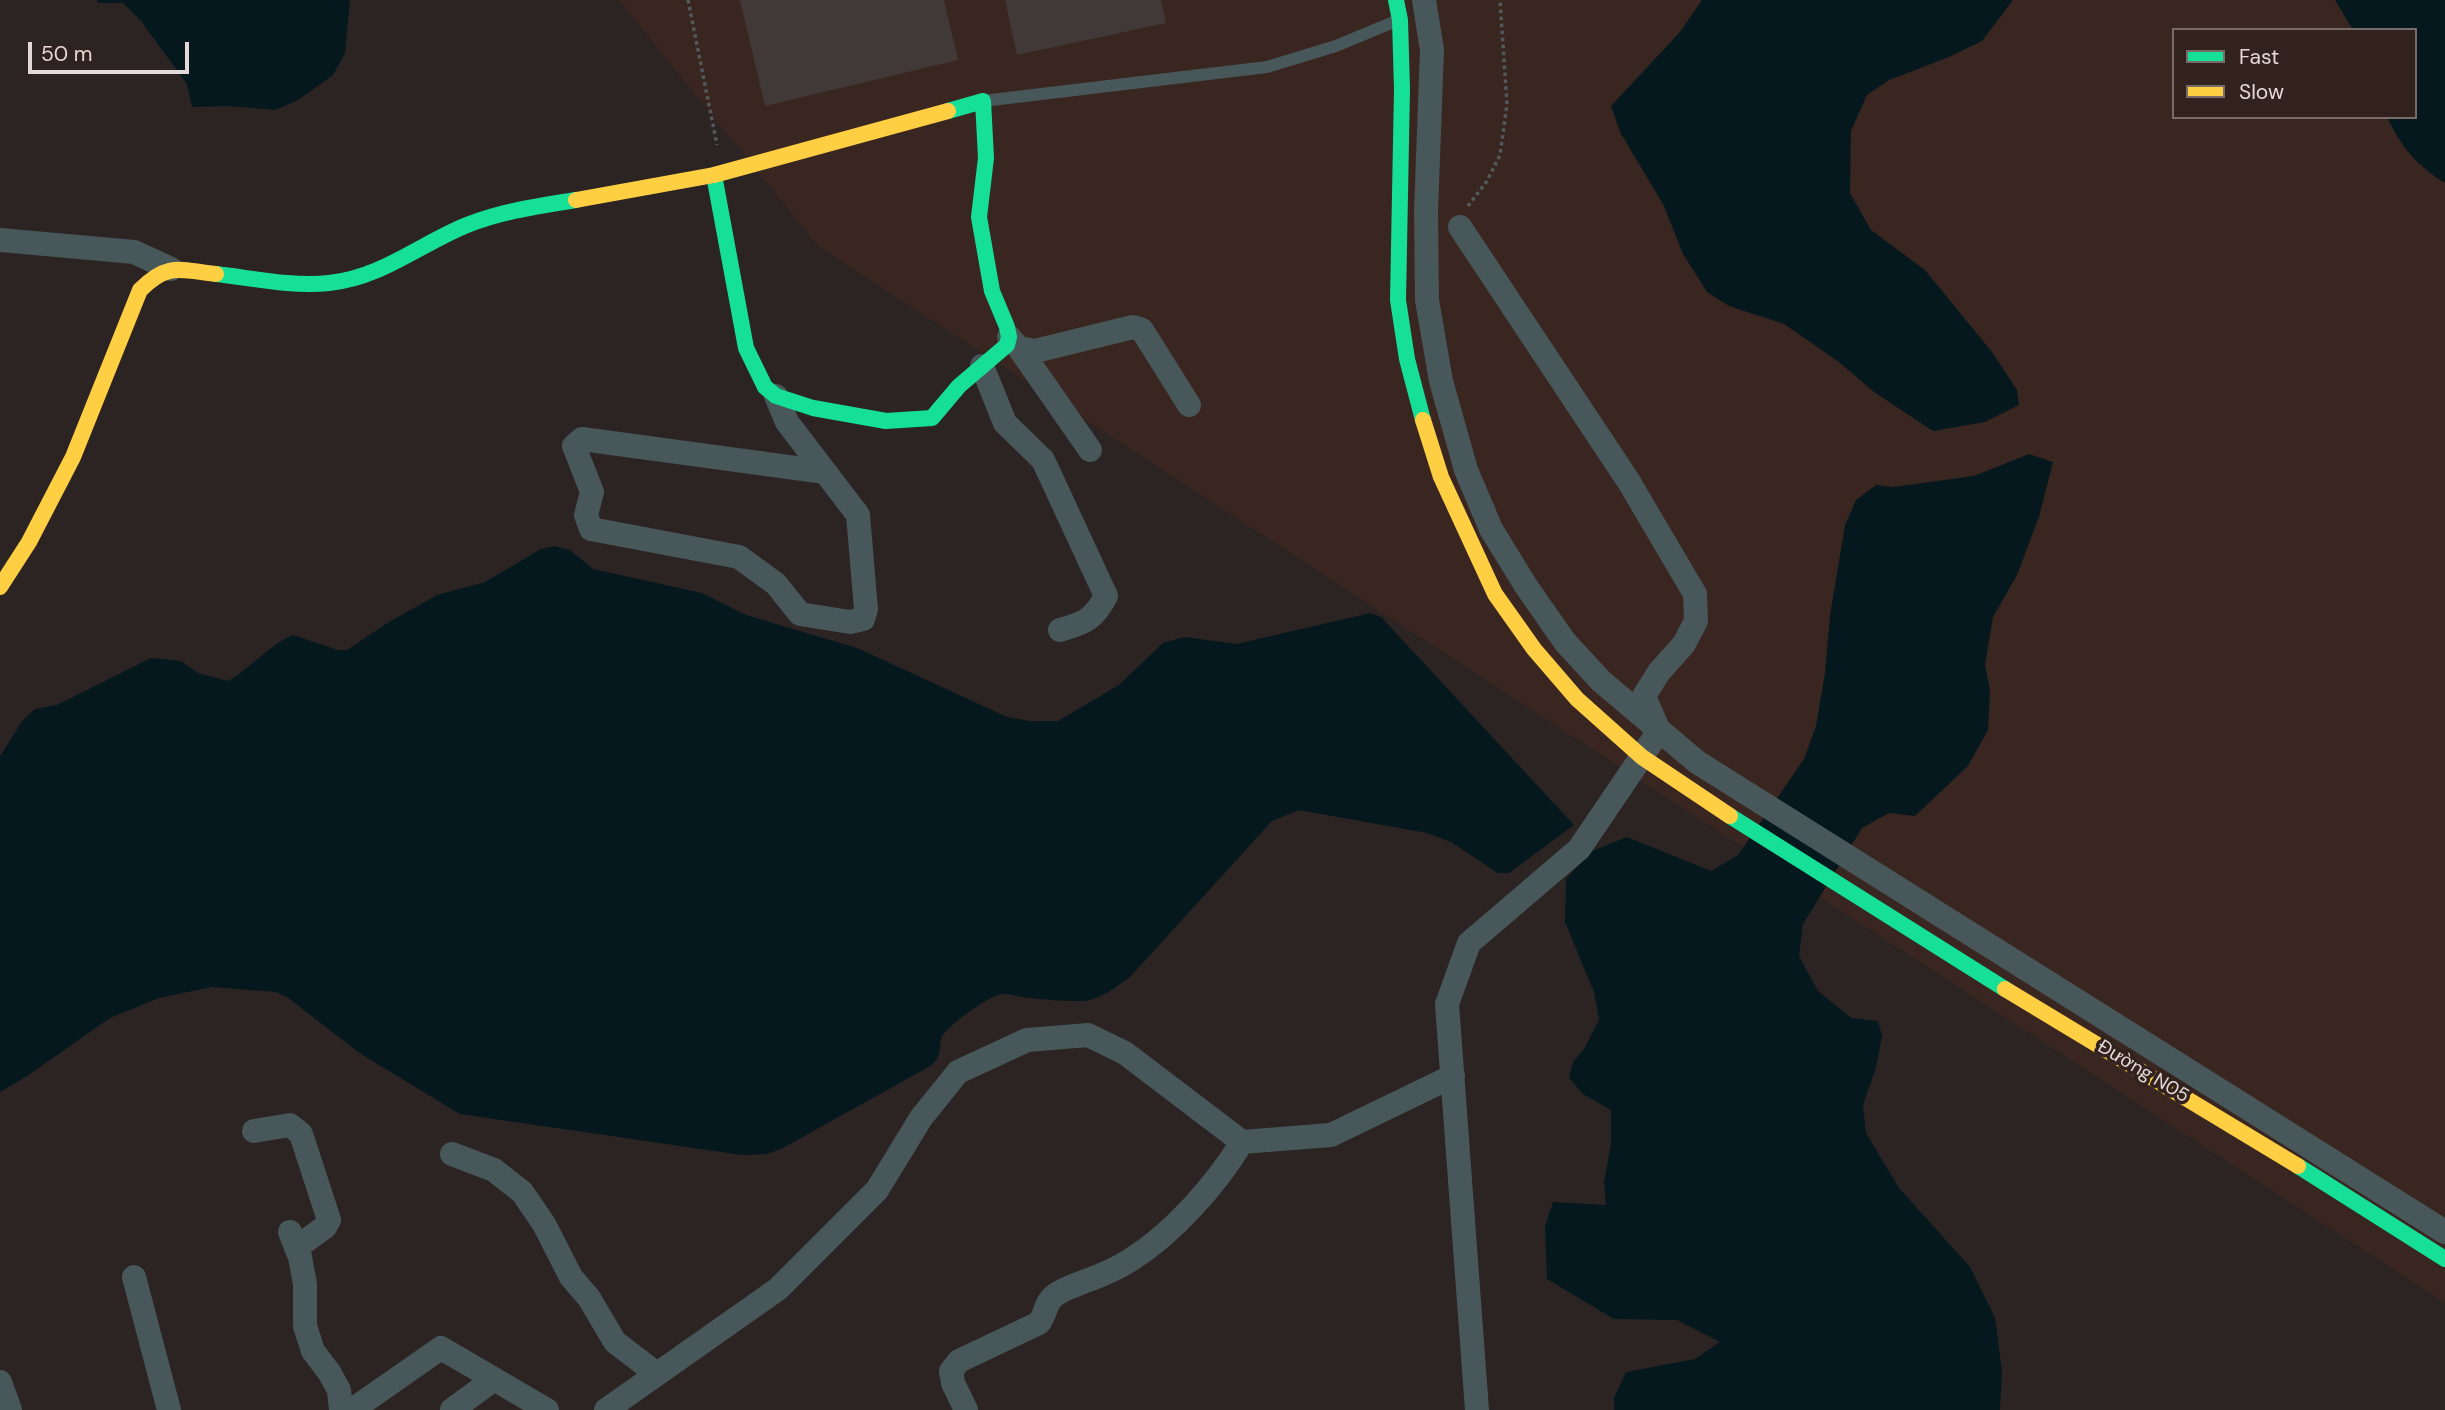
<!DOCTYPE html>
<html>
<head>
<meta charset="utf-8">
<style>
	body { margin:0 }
	#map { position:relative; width:2445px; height:1410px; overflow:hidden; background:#2c2422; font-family:"DM Sans",sans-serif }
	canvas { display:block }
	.legend { position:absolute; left:2172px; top:28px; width:245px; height:91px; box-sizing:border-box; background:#31221d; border:2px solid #796b67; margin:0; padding:9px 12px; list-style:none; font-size:21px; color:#e4d9d6 }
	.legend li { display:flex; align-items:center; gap:14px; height:35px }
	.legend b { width:35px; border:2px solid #796b67 }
	.scale { position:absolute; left:28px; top:42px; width:161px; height:32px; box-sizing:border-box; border:4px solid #e4d9d6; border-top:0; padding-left:9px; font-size:21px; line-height:24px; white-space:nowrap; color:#e4d9d6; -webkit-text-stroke:5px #31221d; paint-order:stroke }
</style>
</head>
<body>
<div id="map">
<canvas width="2445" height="1410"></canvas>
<ul class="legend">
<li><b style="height:9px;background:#16e098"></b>Fast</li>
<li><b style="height:9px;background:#ffcf43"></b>Slow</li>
</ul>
<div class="scale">50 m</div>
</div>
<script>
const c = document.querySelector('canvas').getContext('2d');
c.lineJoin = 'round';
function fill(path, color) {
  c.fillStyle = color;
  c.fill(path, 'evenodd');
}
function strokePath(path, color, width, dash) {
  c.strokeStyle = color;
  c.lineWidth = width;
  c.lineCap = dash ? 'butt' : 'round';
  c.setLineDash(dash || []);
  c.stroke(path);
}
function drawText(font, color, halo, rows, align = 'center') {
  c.font = font + ' "DM Sans",sans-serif';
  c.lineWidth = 7;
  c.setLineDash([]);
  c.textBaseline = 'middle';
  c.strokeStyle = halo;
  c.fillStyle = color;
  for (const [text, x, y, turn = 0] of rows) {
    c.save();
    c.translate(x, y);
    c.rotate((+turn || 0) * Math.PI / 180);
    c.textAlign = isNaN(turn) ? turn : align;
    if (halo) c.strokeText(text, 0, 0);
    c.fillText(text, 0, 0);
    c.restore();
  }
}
const built = new Path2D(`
	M619,0H2445V1303L818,246ZM2174,30H2415V117H2174Z`);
const water = new Path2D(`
	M97,0H350L345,53L333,75L298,100L275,110L229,106L192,107L187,84L141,21L123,3H98Z
	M1702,0H2013L1982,41L1949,57L1889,80L1867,95L1851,131L1850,193L1871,230L1925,270L1992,352L2017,390L2019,405L1985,422L1933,431L1874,392L1839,362L1784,324L1729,306L1707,292L1683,254L1664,206L1620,132L1611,106L1680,32Z
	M2335,0H2445V183C2415,164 2402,148 2387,117H2415V30H2353Z
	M2029,454L2053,462L2039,517L2017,575L1993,617L1985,665L1990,690L1988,730L1968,766L1915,816L1889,813L1862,828L1803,924L1799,956L1818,991L1851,1018L1878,1021L1882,1036L1876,1067L1863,1105L1866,1133L1899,1188L1970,1267L1995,1318L2002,1371L2000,1410H1614V1398L1626,1372L1695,1359L1720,1342L1677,1320L1614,1319L1547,1279L1545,1227L1553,1202L1606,1205L1604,1182L1611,1144V1110L1583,1094L1569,1078L1573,1062L1584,1049L1599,1020L1594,992L1565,922L1566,879L1592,851L1627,837L1711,871L1738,855L1804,759L1816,726L1825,673L1830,615L1845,525L1856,500L1876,485L1893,487L1974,476Z
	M554,546L570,550L593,569L702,593L746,615L857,648L1007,717L1030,721H1058L1119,685L1163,643L1184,637L1237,644L1370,613L1381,617L1574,825L1509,873H1498L1451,842L1427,833L1299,810L1272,821L1129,978C1117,986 1106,995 1091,1000C1080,1003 1034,999 1021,997C1016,996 1010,994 1005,994C992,993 955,1021 946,1031C935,1042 946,1051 932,1065L781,1149L767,1154L742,1155L460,1114L361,1054L287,997L276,992L212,987L159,998L110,1018L27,1076L0,1092V756L23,720L35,709L57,705L151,658L181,661L198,673L228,681C251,668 269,645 293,635L338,650H347L389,622L437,595L485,582L541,549Z`);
const building = new Path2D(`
	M740,0H944L958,60L765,106Z
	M1005,0H1161L1166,23L1017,55Z`);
const path = new Path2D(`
	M688,0L717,145
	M1468,206L1487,181L1500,155L1507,104L1500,0`);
const lane = new Path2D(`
	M983,101L1267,67L1336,46L1396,21`);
const street = new Path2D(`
	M1424,0L1432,50L1426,212L1427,300L1441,381L1466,470L1491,529L1526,586L1565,642L1601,681L1697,762L2445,1232
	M1460,227L1629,482L1695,594L1696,621L1684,644L1659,672L1644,696L1659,731L1579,849L1469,943L1447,1004L1477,1410
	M0,240L134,252L171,269
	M1009,337L1019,348L1035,351L1133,327L1142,330L1189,405
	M1019,348L1090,450
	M982,366L1005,423L1043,460L1106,596C1094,619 1085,623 1060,630
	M776,396L787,422L858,515L866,609L863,619L850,622L800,614L776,584L739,557L591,529L586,515L592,492L574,446L582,439L825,472
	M254,1131L290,1125L301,1134L329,1220L325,1227L296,1248
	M452,1154L494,1170L522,1192L544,1224L571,1277L589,1298L615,1342L657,1374
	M290,1232L300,1257L305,1284V1326L313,1351L329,1372L339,1390L341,1410
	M134,1277L169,1410
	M0,1382L10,1410
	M352,1410L441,1348L547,1410
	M452,1410L494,1379
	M606,1410L778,1289L877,1190L921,1118L958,1072L1027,1040L1088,1035L1125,1053L1242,1142L1331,1135L1453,1076
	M966,1410L953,1383L951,1371L959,1361L1039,1323C1046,1314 1045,1303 1054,1296C1062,1289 1074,1286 1083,1282C1100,1276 1117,1269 1132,1259C1173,1233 1216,1185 1242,1142`);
const fast = new Path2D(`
	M1396,0L1400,20L1402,89L1398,300L1407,359L1423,420
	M714,175L746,348L765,387L776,396L813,408L886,421L932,418L959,386L1007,345L1009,337L1007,327L992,291L979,217L986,158L983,101L948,111
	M216,274C252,278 292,287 329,283C381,278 420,244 467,225C502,211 539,206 576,200
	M1730,816L2005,989
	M2298,1166L2445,1259`);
const slow = new Path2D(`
	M576,200L714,175L948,111
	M1423,420L1441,477L1495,594L1534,649L1577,699L1642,757L1730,816
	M0,587L29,542L73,457L140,290C168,262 180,270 216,274
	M2005,989L2298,1166`);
const streetNames = [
	["Đường N05",2143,1072,31]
];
fill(built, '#3a2620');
fill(water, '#05181d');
fill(building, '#413938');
strokePath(path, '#525a5c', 3.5, [3.5, 3.5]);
strokePath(lane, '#47575a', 12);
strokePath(street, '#47575a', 24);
strokePath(fast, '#16e098', 16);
strokePath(slow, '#ffcf43', 16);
drawText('19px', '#e4d9d6', '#31221d', streetNames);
</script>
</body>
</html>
